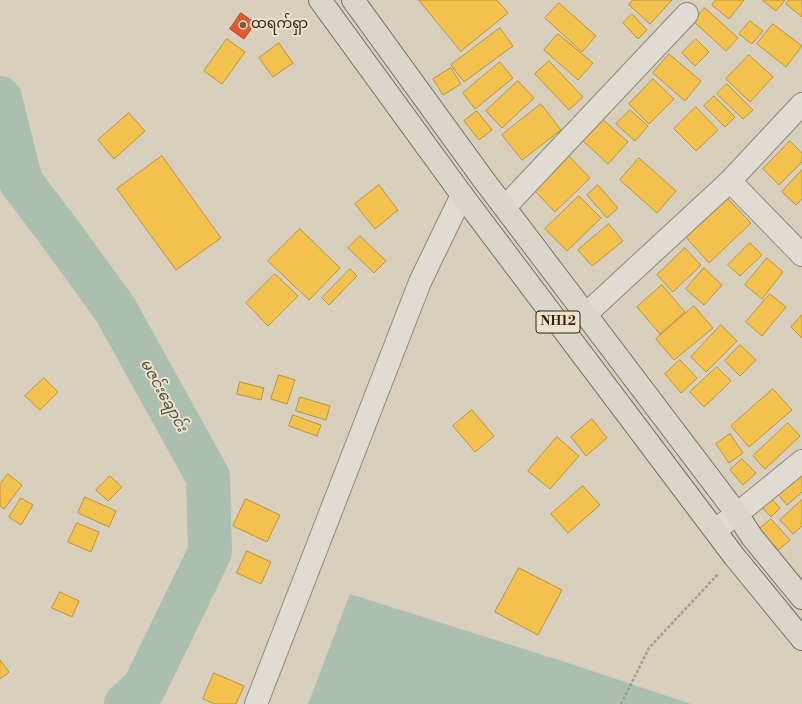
<!DOCTYPE html>
<html>
<head>
<meta charset="utf-8">
<style>
	body { margin:0 }
	canvas { display:block; background:#d8cfbd }
</style>
</head>
<body>
<canvas width="802" height="704"></canvas>
<script>
const c = document.querySelector('canvas').getContext('2d');
c.lineJoin = 'round';
function fill(path, color) {
  c.fillStyle = color;
  c.fill(path, 'evenodd');
}
function strokePath(path, color, width, dash) {
  c.strokeStyle = color;
  c.lineWidth = width;
  c.lineCap = dash ? 'butt' : 'round';
  c.setLineDash(dash || []);
  c.stroke(path);
}
function drawText(font, color, halo, rows, align = 'center') {
  c.font = font + ' "Libre Bodoni","Noto Sans Myanmar",serif';
  c.lineWidth = 4;
  c.setLineDash([]);
  c.textBaseline = 'middle';
  c.strokeStyle = halo;
  c.fillStyle = color;
  for (const [text, x, y, turn = 0] of rows) {
    c.save();
    c.translate(x, y);
    c.rotate((+turn || 0) * Math.PI / 180);
    c.textAlign = isNaN(turn) ? turn : align;
    if (halo) c.strokeText(text, 0, 0);
    c.fillText(text, 0, 0);
    c.restore();
  }
}
const water = new Path2D(`
	M350,594L562,661L691,704H308Z`);
const homes = new Path2D(`
	M419,0H497L508,13L461,51Z
	M633,0H672L650,24L629,5Z
	M716,0H744L729,19L712,5Z
	M764,0H785L776,11L763,1Z
	M789,0H802V17L786,4Z
	M559,3L596,36L582,52L545,18Z
	M705,8L738,38L726,51L693,21Z
	M632,14L647,30L638,39L623,23Z
	M750,21L763,31L752,44L739,34Z
	M773,24L802,46L786,67L757,44Z
	M500,28L513,46L464,82L451,65Z
	M558,34L593,63L578,80L544,50Z
	M227,39L245,52L222,84L204,71Z
	M696,39L709,52L695,66L682,53Z
	M279,43L293,63L273,77L259,58Z
	M669,54L701,81L685,101L653,73Z
	M749,55L773,77L750,102L726,79Z
	M549,61L583,97L569,110L535,74Z
	M500,62L513,78L475,109L463,93Z
	M451,68L461,84L443,95L433,79Z
	M653,79L674,99L649,124L629,104Z
	M518,81L534,98L502,128L486,111Z
	M727,84L753,110L743,119L717,94Z
	M714,96L735,117L725,127L704,106Z
	M541,104L561,130L522,160L502,135Z
	M696,107L718,130L696,151L674,129Z
	M630,110L648,126L635,141L616,124Z
	M477,111L492,130L479,140L464,121Z
	M129,113L145,131L114,159L98,140Z
	M601,118L628,142L608,164L582,140Z
	M790,141L802,153V162L779,185L763,169Z
	M568,155L590,178L555,212L533,189Z
	M162,156L221,238L176,270L117,189Z
	M639,158L676,191L657,213L620,180Z
	M802,170V199L796,205L782,192Z
	M379,185L398,210L375,229L355,204Z
	M598,185L618,208L607,218L587,195Z
	M579,196L601,218L567,251L545,229Z
	M725,196L751,223L709,263L684,235Z
	M609,224L623,241L592,266L578,250Z
	M300,229L340,268L309,300L268,261Z
	M360,236L386,261L374,273L348,248Z
	M750,243L762,255L740,276L728,265Z
	M685,248L701,265L673,292L657,275Z
	M767,258L783,272L762,299L745,285Z
	M704,268L722,285L704,305L686,289Z
	M350,269L357,276L329,305L322,298Z
	M275,274L298,296L268,326L246,303Z
	M662,285L685,312L660,334L637,307Z
	M770,294L786,307L762,336L746,322Z
	M694,306L713,328L674,360L656,339Z
	M802,315V338L791,327Z
	M721,325L737,341L706,372L691,357Z
	M740,345L756,360L740,376L725,361Z
	M680,360L697,378L681,393L665,374Z
	M717,367L731,381L704,407L690,392Z
	M279,375L295,380L287,404L271,399Z
	M44,378L58,392L40,410L25,396Z
	M240,382L264,388L261,400L237,394Z
	M773,389L792,410L749,447L731,426Z
	M300,397L330,406L326,420L296,411Z
	M472,410L494,436L475,452L453,426Z
	M293,415L321,425L317,436L289,426Z
	M592,419L607,438L586,456L571,437Z
	M788,423L800,436L765,469L753,456Z
	M730,434L743,453L729,463L716,444Z
	M557,437L579,456L550,489L528,471Z
	M742,459L756,473L743,485L730,470Z
	M802,470V492L787,505L775,491Z
	M8,474L22,485L4,509L0,506V484Z
	M110,476L122,487L108,501L96,490Z
	M583,486L600,505L568,533L551,514Z
	M85,497L116,511L109,527L78,513Z
	M770,497L780,508L771,517L761,506Z
	M21,498L33,505L21,525L9,517Z
	M246,499L280,515L267,542L233,526Z
	M802,500V526L793,534L780,520Z
	M771,519L790,540L776,552L758,530Z
	M77,523L99,532L91,552L68,542Z
	M247,551L271,562L261,584L237,573Z
	M519,568L562,590L538,635L495,612Z
	M60,592L79,601L72,617L52,608Z
	M0,660L9,672L0,679Z
	M214,673L244,686L236,704H215L203,699Z`);
const shops = new Path2D(`
	M241,13L255,23L244,39L230,29Z`);
const river = new Path2D(`
	M0,98L21,182L59,232L115,309L208,477L210,552L144,688L126,704`);
const path = new Path2D(`
	M621,704L649,648L719,573`);
const minor = new Path2D(`
	M730,181L802,255
	M505,207L687,14
	M585,315L730,181L802,104
	M715,530L737,514L802,461
	M256,704L420,282L462,195`);
const trunk = new Path2D(`
	M320,0L462,195L734,556L802,639
	M353,0L483,179L737,514L752,537L802,598`);
const markers = [
	[243,25,4,"#6c5e49"]
];
const shields = [
	[558,322,44]
];
const shieldNames = [
	["NH12",558,322]
];
const poiNames = [
	["ထရက်ရှာ",251,25]
];
const waterNames = [
	["မဇင်းချောင်း",163,396,61]
];
fill(water, '#aabfaf');
fill(homes, '#f2c14e');
strokePath(homes, '#b8913a', 1);
fill(shops, '#e4572e');
strokePath(shops, '#af4723', 1);
strokePath(river, '#aabfaf', 44);
strokePath(minor, '#8d8679', 24);
strokePath(trunk, '#766e62', 24);
strokePath(path, '#a09b92', 2.5, [3, 2]);
strokePath(minor, '#e0dcd3', 22);
strokePath(trunk, '#dbd6cb', 22);
for (const [x, y, r, color] of markers) {
  const dot = new Path2D();
  dot.arc(x, y, r, 0, 2 * Math.PI);
  c.fillStyle = color;
  c.fill(dot);
  strokePath(dot, '#ede2cc', 1.5);
}
for (const [x, y, w] of shields) {
  const box = new Path2D();
  box.roundRect(x - w / 2, y - 11, w, 22, 3);
  c.fillStyle = '#ede2cc';
  c.fill(box);
  strokePath(box, '#32210a', 1);
}
drawText('bold 13px', '#32210a', null, shieldNames);
drawText('14px', '#32210a', '#ede2cc', poiNames, 'left');
drawText('italic 15px', '#504e3a', '#ede2cc', waterNames);
</script>
</body>
</html>
